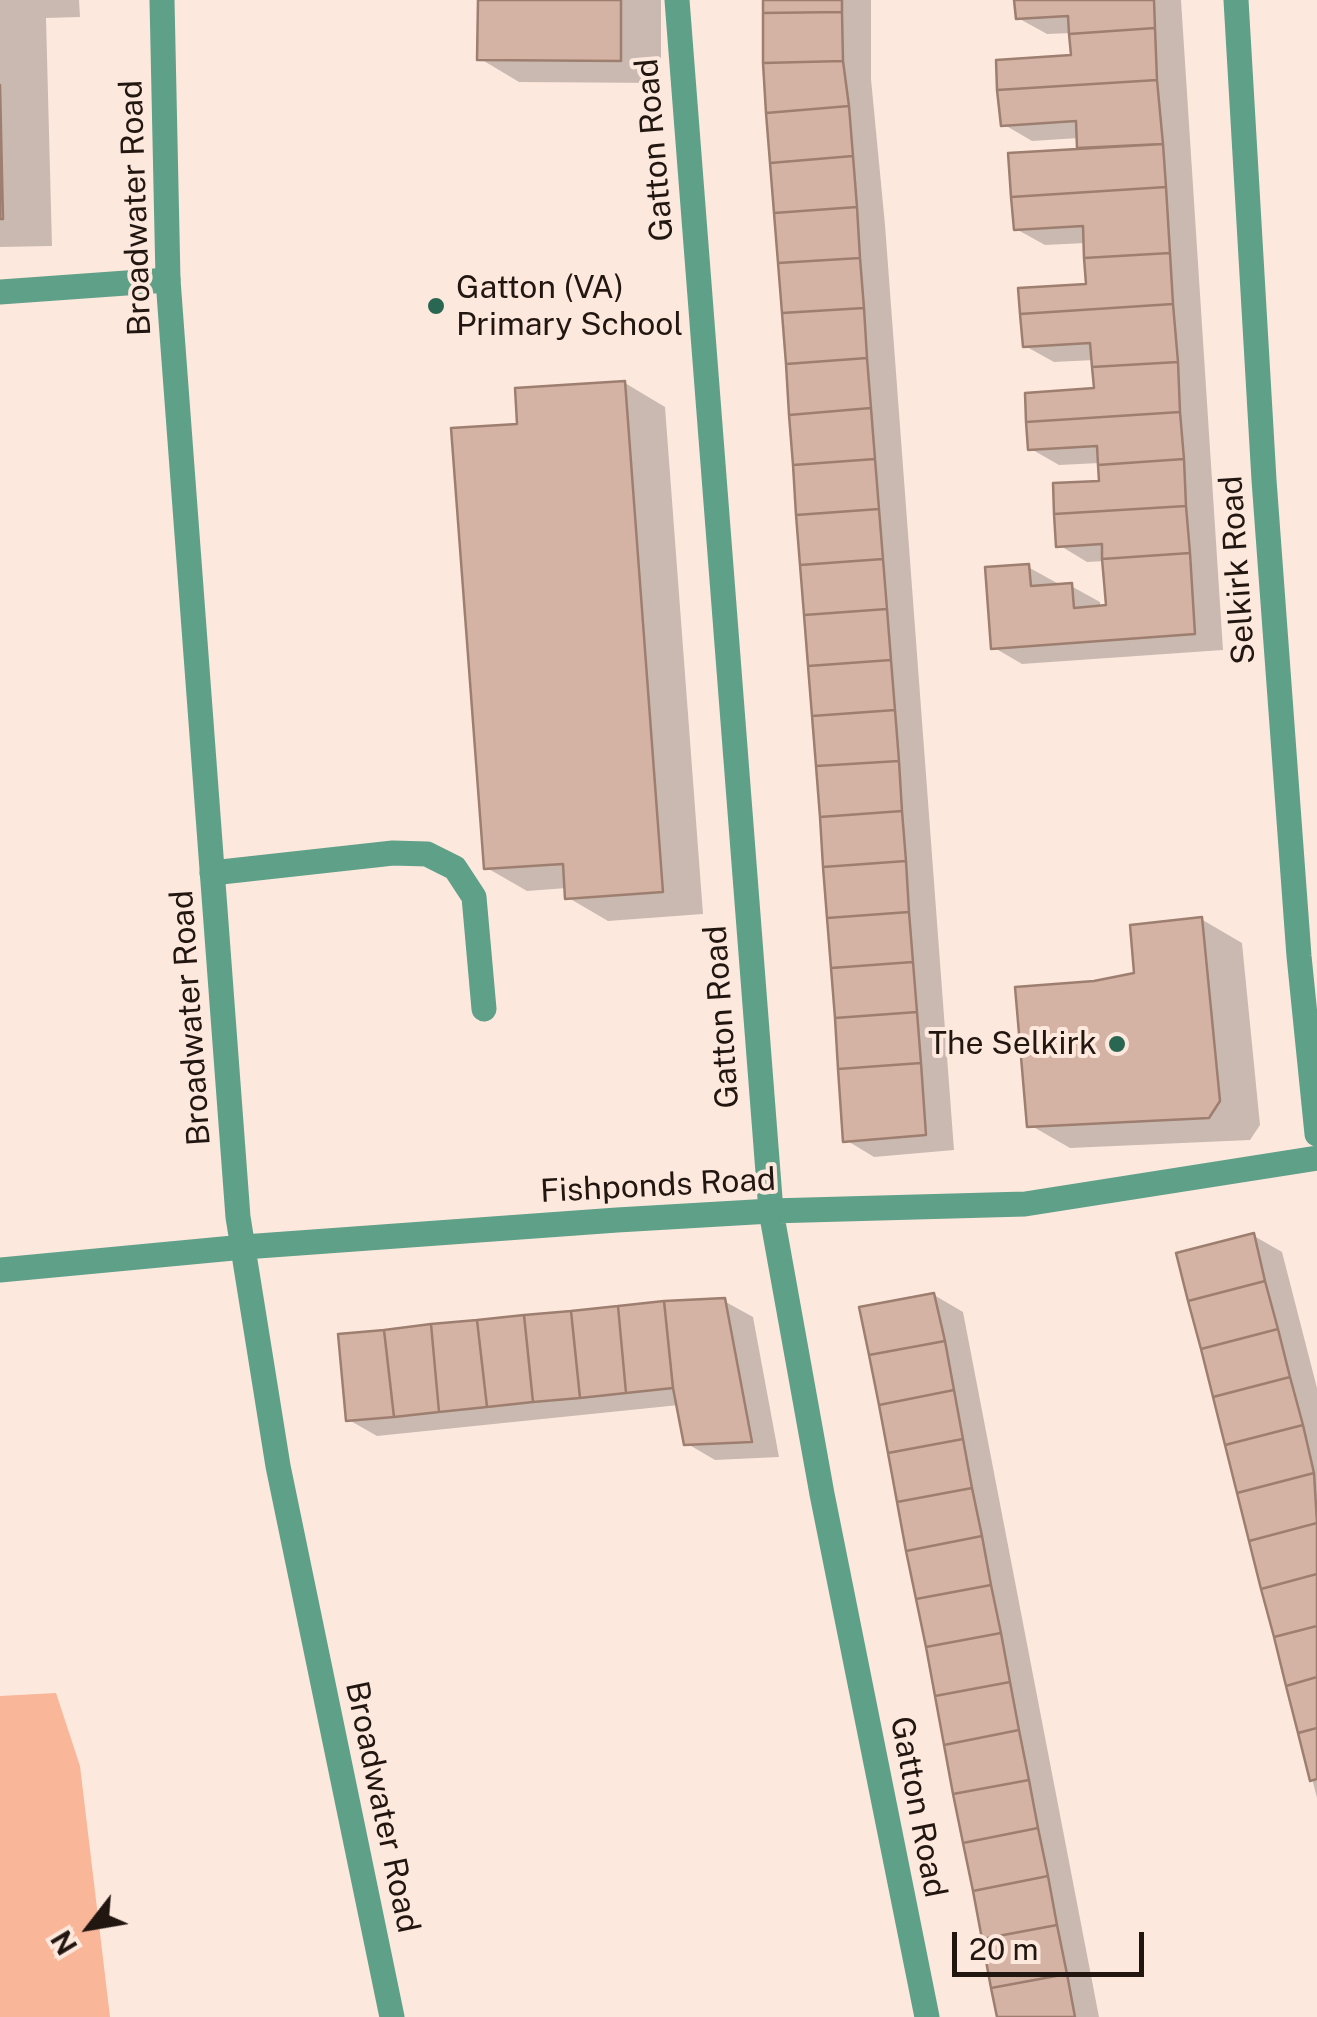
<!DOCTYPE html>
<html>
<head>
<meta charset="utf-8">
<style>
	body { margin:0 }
	#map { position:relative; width:1317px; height:2017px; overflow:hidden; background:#fde8de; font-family:"Public Sans",sans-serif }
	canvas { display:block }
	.north { position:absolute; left:40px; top:1877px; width:100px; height:100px; -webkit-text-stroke:8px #fde8de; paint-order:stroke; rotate:239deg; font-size:28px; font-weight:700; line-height:40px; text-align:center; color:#221611 }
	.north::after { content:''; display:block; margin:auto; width:35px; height:45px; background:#221611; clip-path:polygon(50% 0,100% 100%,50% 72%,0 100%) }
	.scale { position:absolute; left:952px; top:1932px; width:192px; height:45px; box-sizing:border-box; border:5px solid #221611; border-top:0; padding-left:12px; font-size:30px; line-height:35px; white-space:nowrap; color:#221611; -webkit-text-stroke:8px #fde8de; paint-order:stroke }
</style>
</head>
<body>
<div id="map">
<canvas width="1317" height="2017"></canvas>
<div class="north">N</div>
<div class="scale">20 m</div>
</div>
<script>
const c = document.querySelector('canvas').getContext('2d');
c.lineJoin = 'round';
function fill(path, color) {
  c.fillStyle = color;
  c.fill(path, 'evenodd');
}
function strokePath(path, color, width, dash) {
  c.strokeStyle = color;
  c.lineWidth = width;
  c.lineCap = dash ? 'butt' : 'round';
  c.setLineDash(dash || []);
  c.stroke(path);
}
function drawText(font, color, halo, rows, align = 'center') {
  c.font = font + ' "Public Sans",sans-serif';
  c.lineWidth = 8;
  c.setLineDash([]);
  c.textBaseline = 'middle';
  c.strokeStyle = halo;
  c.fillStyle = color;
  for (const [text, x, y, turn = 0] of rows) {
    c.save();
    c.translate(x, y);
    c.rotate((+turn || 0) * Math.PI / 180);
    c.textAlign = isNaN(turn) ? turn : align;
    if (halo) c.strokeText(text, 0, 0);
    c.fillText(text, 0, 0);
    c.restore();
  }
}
const green = new Path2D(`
	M56,1693L80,1766L110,2017H0V1696Z`);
const shadow = new Path2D(`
	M0,0H79L80,17L46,18L52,246L0,247Z
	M480,0H661V83L519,82L479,58Z
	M766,0H871V79L885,225L954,1150L874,1157L846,1140Z
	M1017,0H1181L1223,650L1022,664L993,647L1028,567L1057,583V587L1071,586L1100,602V608H1109L1106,561L1087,562L1059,545L1102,483L1100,463L1059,465L1031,449L1096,391L1094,360L1054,362L1025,346L1089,286L1086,243L1045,245L1016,229L1080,151L1079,138L1032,141L1003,124L1074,57L1072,33L1047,34L1018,18Z
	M625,383L665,407L703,914L608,921L567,897V888L527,891L487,868L520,426Z
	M1201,919L1242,943L1260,1125L1250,1140L1070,1148L1030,1125L1137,975Z
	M1254,1236L1282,1252L1317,1388V1798L1179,1255Z
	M934,1295L963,1312L1099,2017H999Z
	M724,1301L753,1317L779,1457L715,1460L686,1443L679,1405L377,1436L349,1420Z`);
const building = new Path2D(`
	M478,0H621V61L477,60Z
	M763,0H842V12L763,13Z
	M1014,0H1154L1155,28L1069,34L1068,16L1016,19Z
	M842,12L843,61L763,63V13Z
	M1155,28L1157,80L997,90L996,60L1071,55L1069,34Z
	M843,61L849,106L766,113L763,63Z
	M1157,80L1163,144L1077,148L1076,121L1001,126L997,90Z
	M0,85L3,219H0Z
	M849,106L853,156L770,163L766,113Z
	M1163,144L1166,187L1011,197L1008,153Z
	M853,156L857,207L774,213L770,163Z
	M1166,187L1170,253L1084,258L1083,226L1014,230L1011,197Z
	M857,207L860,258L778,263L774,213Z
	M1170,253L1173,304L1020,314L1018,288L1086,284L1084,258Z
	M860,258L864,308L782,313L778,263Z
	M1173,304L1178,362L1092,367L1090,343L1023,347L1020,314Z
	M864,308L867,358L786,364L782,313Z
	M867,358L871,408L789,415L786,364Z
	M1178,362L1180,412L1026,422L1025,393L1094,388L1092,367Z
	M625,381L663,892L565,899L563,864L484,869L451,428L517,424L515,388Z
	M871,408L875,459L793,465L789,415Z
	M1180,412L1184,459L1098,465L1097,446L1028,450L1026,422Z
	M875,459L879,509L796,515L793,465Z
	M1184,459L1186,506L1054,514L1053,483L1099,481L1098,465Z
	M1186,506L1190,553L1102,559V544L1056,547L1054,514Z
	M879,509L883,559L800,565L796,515Z
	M1190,553L1195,634L991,649L985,567L1029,564L1031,586L1072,583L1074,608L1106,605L1102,559Z
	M883,559L887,609L804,615L800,565Z
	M887,609L891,660L808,666L804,615Z
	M891,660L895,710L812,716L808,666Z
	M895,710L899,761L816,766L812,716Z
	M899,761L902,811L820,817L816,766Z
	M902,811L906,861L823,867L820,817Z
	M906,861L909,912L827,918L823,867Z
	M909,912L913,962L831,968L827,918Z
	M1202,917L1220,1101L1209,1118L1027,1127L1015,987L1094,981L1134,973L1130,925Z
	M913,962L917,1012L835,1018L831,968Z
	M917,1012L921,1063L838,1069L835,1018Z
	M921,1063L926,1135L843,1142L838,1069Z
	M1254,1233L1265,1281L1188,1301L1176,1253Z
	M1265,1281L1278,1329L1201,1349L1188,1301Z
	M934,1293L945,1341L869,1355L859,1307Z
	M725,1298L752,1442L684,1445L673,1388L664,1301Z
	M664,1301L673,1388L626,1393L618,1306Z
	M618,1306L626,1393L580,1398L571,1311Z
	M571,1311L580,1398L533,1402L524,1315Z
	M524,1315L533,1402L487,1407L477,1320Z
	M477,1320L487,1407L439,1412L431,1324Z
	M431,1324L439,1412L394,1417L384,1330Z
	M1278,1329L1290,1377L1213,1397L1201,1349Z
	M384,1330L394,1417L346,1421L338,1334Z
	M945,1341L954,1390L879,1405L869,1355Z
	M1290,1377L1303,1425L1225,1445L1213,1397Z
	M954,1390L963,1439L888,1453L879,1405Z
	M1303,1425L1314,1473L1237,1493L1225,1445Z
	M963,1439L972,1488L897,1502L888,1453Z
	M1314,1473L1317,1523L1249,1541L1237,1493Z
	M972,1488L982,1536L906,1551L897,1502Z
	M1317,1523V1574L1261,1589L1249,1541Z
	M982,1536L991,1585L916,1599L906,1551Z
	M1317,1574V1626L1274,1637L1261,1589Z
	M991,1585L1001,1633L926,1647L916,1599Z
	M1317,1626V1677L1286,1686L1274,1637Z
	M1001,1633L1010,1682L935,1696L926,1647Z
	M1317,1677V1728L1298,1733L1286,1686Z
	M1010,1682L1019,1730L944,1745L935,1696Z
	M1317,1728V1779L1310,1781L1298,1733Z
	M1019,1730L1029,1780L953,1794L944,1745Z
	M1029,1780L1038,1828L963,1843L953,1794Z
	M1038,1828L1048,1876L973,1891L963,1843Z
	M1048,1876L1057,1925L982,1939L973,1891Z
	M1057,1925L1067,1974L991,1988L982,1939Z
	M1067,1974L1075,2017H997L991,1988Z`);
const lane = new Path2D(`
	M0,292L168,280
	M212,873L393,853L427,854L455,868L474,897L484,1009`);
const street = new Path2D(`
	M162,0L168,280L238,1217L278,1466L392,2017
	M677,0L771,1211L822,1494L927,2017
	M1236,0L1264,480L1299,956L1317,1134
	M0,1270L244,1247L617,1220L771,1211L1025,1204L1317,1158`);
const markers = [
	[436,306,10,"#296753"],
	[1117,1044,10,"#296753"]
];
const streetNames = [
	["Gatton Road",655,150,-95],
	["Broadwater Road",136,208,-92],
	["Selkirk Road",1238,570,-94],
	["Gatton Road",722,1017,-94],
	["Broadwater Road",191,1018,-94],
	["Fishponds Road",658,1186,-3],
	["Broadwater Road",382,1807,78],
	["Gatton Road",918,1807,79]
];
const poiNames = [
	["Gatton (VA)",456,288],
	["Primary School",456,325],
	["The Selkirk",1097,1044,"right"]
];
fill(green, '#f9b698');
fill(shadow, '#0003');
fill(building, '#d5b3a4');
strokePath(building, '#9d7e6f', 2.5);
strokePath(lane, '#5fa088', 25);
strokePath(street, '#5fa088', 25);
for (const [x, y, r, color] of markers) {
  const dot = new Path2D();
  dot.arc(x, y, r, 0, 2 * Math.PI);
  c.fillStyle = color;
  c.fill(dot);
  strokePath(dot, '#fde8de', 4);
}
drawText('32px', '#221611', '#fde8de', streetNames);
drawText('32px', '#221611', '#fde8de', poiNames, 'left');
</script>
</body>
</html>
